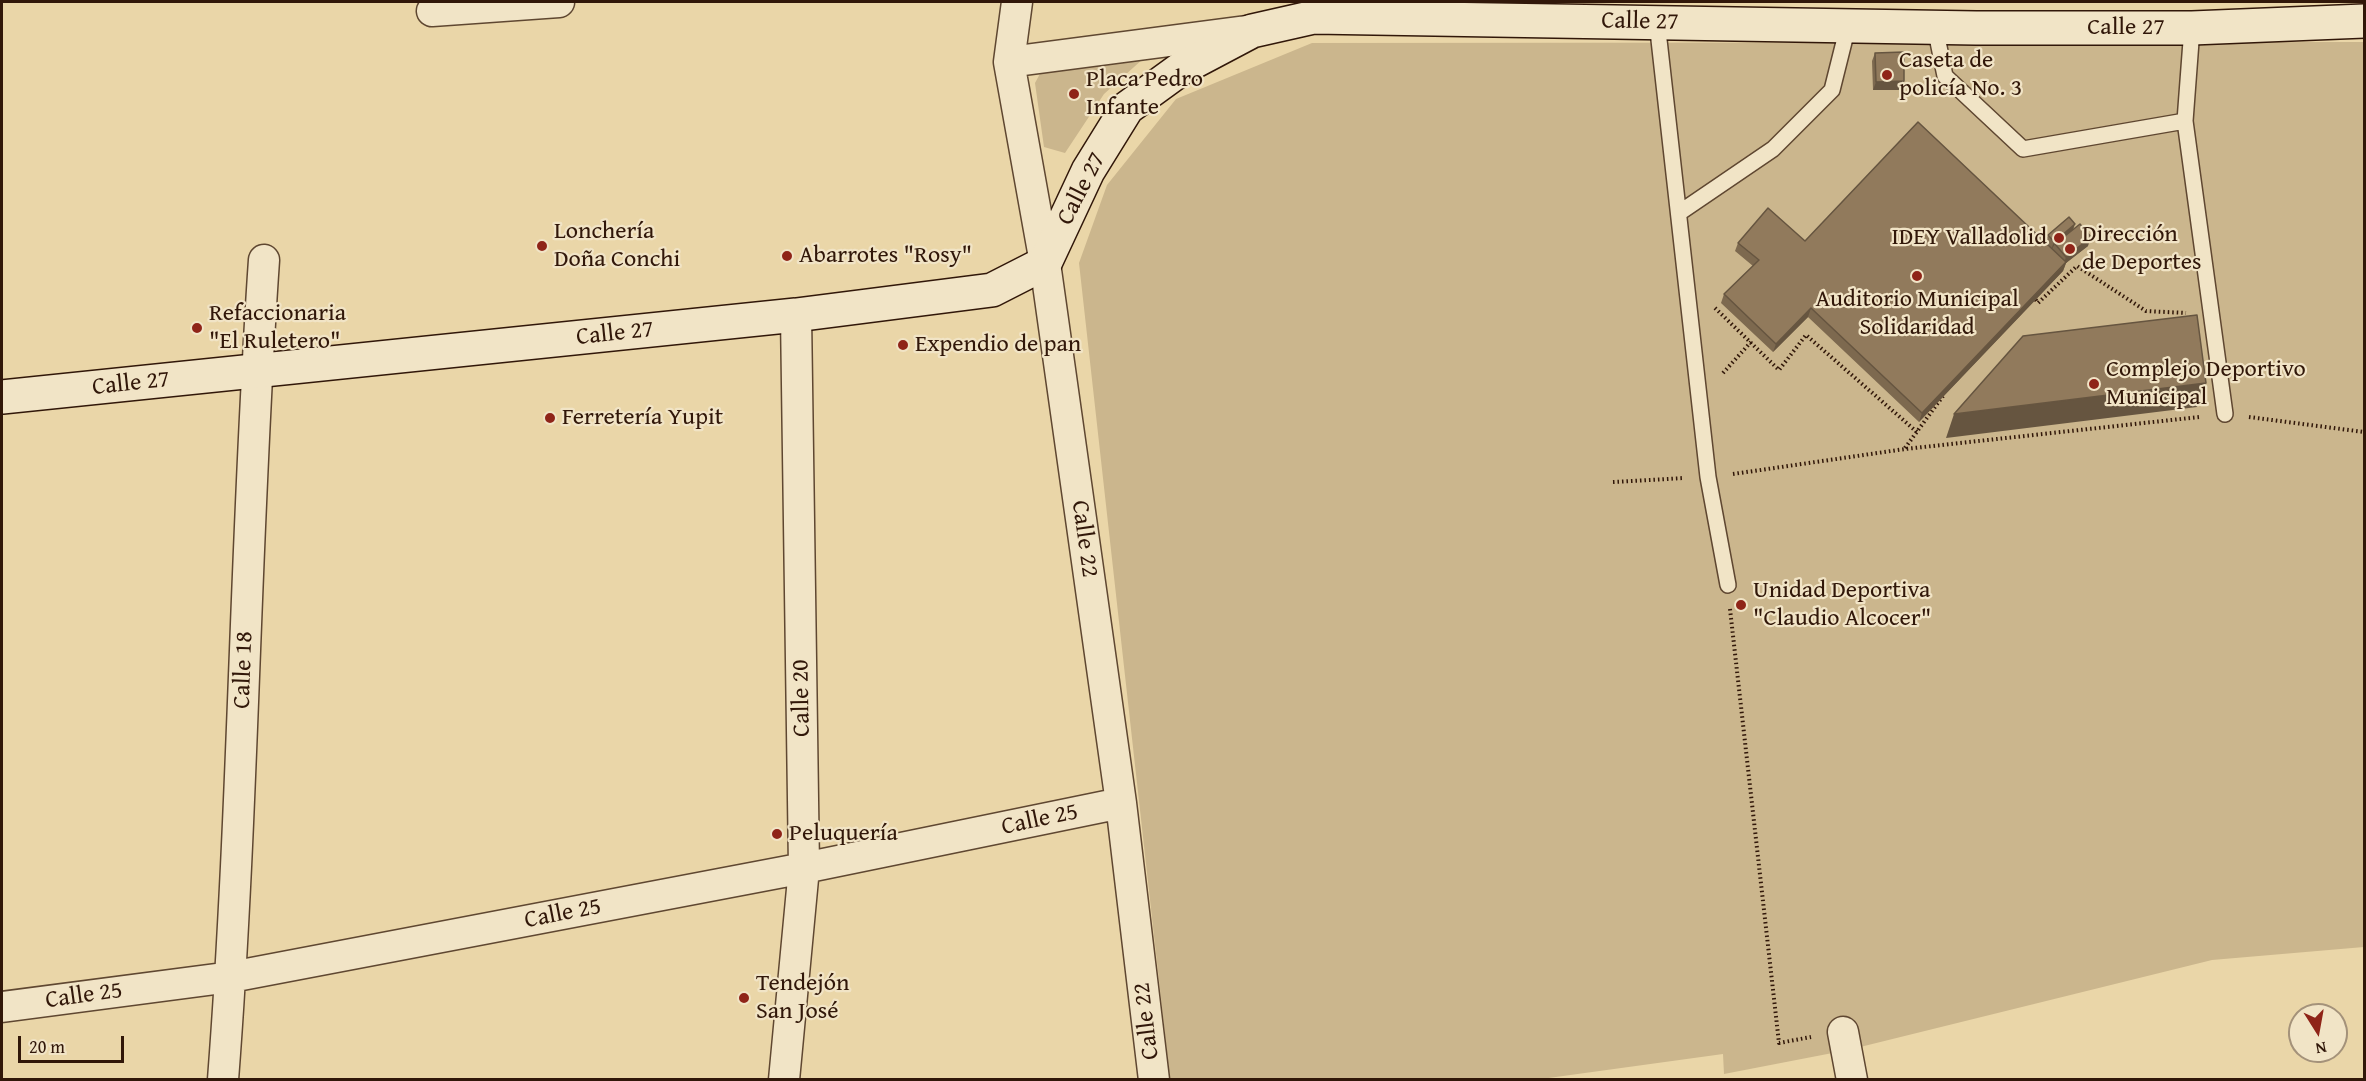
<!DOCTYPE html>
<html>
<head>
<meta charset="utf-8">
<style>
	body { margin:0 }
	#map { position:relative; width:2366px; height:1081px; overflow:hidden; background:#ead6a8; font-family:"Gentium Book Plus",serif }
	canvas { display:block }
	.frame { position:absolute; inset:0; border:3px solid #311709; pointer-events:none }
	.north { position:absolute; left:2288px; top:1003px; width:60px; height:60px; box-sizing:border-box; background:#f1e4c6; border:2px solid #a4927a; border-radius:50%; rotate:169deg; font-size:16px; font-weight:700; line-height:24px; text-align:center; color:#311709 }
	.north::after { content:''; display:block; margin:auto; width:21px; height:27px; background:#8f2418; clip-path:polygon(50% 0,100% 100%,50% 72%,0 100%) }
	.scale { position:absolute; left:18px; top:1036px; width:106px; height:27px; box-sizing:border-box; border:3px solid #311709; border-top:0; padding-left:8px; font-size:18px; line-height:21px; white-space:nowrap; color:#311709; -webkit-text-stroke:4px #f1e4c6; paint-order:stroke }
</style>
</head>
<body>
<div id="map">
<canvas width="2366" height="1081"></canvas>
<div class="frame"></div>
<div class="north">N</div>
<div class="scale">20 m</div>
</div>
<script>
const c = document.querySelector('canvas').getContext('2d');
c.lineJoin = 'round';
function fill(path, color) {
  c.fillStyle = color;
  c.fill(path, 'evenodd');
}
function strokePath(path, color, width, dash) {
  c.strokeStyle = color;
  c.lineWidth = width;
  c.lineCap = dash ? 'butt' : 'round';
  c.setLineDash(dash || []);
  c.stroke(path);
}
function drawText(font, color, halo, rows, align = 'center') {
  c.font = font + ' "Gentium Book Plus",serif';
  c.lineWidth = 4.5;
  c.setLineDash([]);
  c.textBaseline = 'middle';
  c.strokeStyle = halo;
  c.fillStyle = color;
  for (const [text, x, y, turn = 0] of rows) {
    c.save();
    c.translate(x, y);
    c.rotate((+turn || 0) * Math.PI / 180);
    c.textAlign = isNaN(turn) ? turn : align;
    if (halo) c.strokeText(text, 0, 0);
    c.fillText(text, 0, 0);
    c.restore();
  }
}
const green = new Path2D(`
	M2364,42V947L2212,960L1848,1050L1724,1074L1723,1054L1534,1080L1170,1079L1079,263L1107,185L1176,99L1312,43Z
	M1144,58L1104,94L1065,153L1044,147L1035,83L1042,70Z`);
const path = new Path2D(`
	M2033,296L2038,303L2077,266L2146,311L2186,313
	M1715,308L1779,370L1806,335L1917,432
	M1723,373L1751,342
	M2249,417L2364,432
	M1905,448L1943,396
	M1733,474L1905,449L2199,417
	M1613,482L1684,478
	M1730,609L1779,1043L1811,1037`);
const lane = new Path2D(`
	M1657,22L1708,477L1728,585
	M1935,27L1945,76L2023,149L2185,121
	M2192,28L2185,121L2225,414
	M1679,213L1773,149L1832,90L1848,26`);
const street = new Path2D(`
	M1017,2L1009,62L1045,263L1121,803L1154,1080
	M432,11L559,2
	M1009,62L1246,31
	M2,1007L231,977L804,868L1121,803
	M1843,1032L1852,1080
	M223,1080C244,807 245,533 264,260
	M784,1080L804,868L796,315`);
const secondary = new Path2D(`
	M2,397L796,315L992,290L1045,263L1088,171L1127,108L1182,68L1252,31L1314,17L1976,28H2192L2364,21`);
const wall = new Path2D(`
	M1875,53L1904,81L1901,90H1873L1872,61Z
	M2073,229L2088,246L2066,263L2063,271L1919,422L1808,317L1773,352L1721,303L1724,294L1753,266L1735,251L1738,243L1805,241L2045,242L2048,235Z`);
const shadedWall = new Path2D(`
	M1904,81L1901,90H1873L1876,82Z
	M2075,224L2072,233L2055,244L2051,250L2054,242Z
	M2091,237L2088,246L2066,263L2063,271L1919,422L1922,413L2063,266L2066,257Z
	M1811,308L1808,317L1773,352L1776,344Z
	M2206,383L2197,407L1946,438L1954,414Z`);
const building = new Path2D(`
	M1904,52V81L1876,82L1875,53Z
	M1918,122L2066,262L1922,413L1811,308L1776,344L1724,294L1759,260L1738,243L1768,208L1805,241Z
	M2069,217L2075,224L2054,242L2048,235Z
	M2080,224L2091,237L2066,257L2055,244Z
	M2197,315L2206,383L1954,414L2023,336Z`);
const markers = [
	[1887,75,6,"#8f2418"],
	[1074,94,6,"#8f2418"],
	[2059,238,6,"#8f2418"],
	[542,246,6,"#8f2418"],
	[2070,249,6,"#8f2418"],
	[787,256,6,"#8f2418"],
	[1917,276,6,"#8f2418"],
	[197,328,6,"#8f2418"],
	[903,345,6,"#8f2418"],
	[2094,384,6,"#8f2418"],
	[550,418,6,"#8f2418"],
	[1741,605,6,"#8f2418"],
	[777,834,6,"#8f2418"],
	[744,998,6,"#8f2418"]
];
const streetNames = [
	["Calle 27",1640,22,1],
	["Calle 27",2126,28],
	["Calle 27",1082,189,-63],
	["Calle 27",615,334,-6],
	["Calle 27",131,384,-6],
	["Calle 22",1084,539,82],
	["Calle 18",244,670,-88],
	["Calle 20",802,698,-91],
	["Calle 25",1040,820,-12],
	["Calle 25",563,914,-11],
	["Calle 25",84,996,-8],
	["Calle 22",1147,1021,-97]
];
const poiNames = [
	["Caseta de",1899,61],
	["policía No. 3",1899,89],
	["Placa Pedro",1086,80],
	["Infante",1086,108],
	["Lonchería",554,232],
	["Doña Conchi",554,260],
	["Dirección",2082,235],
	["de Deportes",2082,263],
	["IDEY Valladolid",2047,238,"right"],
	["Abarrotes \"Rosy\"",799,256],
	["Auditorio Municipal",1917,300,"center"],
	["Solidaridad",1917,328,"center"],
	["Refaccionaria",209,314],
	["\"El Ruletero\"",209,342],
	["Expendio de pan",915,345],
	["Complejo Deportivo",2106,370],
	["Municipal",2106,398],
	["Ferretería Yupit",562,418],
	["Unidad Deportiva",1753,591],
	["\"Claudio Alcocer\"",1753,619],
	["Peluquería",789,834],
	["Tendejón",756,984],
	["San José",756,1012]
];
fill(green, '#cbb68d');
strokePath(lane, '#5f4731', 18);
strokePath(street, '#5f4731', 33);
strokePath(secondary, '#311709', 36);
strokePath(path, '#311709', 4, [1.5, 3]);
strokePath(lane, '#f1e4c6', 15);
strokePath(street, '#f1e4c6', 30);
strokePath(secondary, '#f1e4c6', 33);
fill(wall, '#7d694f');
fill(shadedWall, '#665540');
fill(building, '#917a5c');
strokePath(building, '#665540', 1.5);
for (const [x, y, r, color] of markers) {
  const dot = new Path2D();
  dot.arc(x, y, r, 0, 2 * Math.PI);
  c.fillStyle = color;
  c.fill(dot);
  strokePath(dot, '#f1e4c6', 2);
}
drawText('24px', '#311709', '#f1e4c6', streetNames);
drawText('24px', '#311709', '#f1e4c6', poiNames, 'left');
</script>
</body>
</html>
